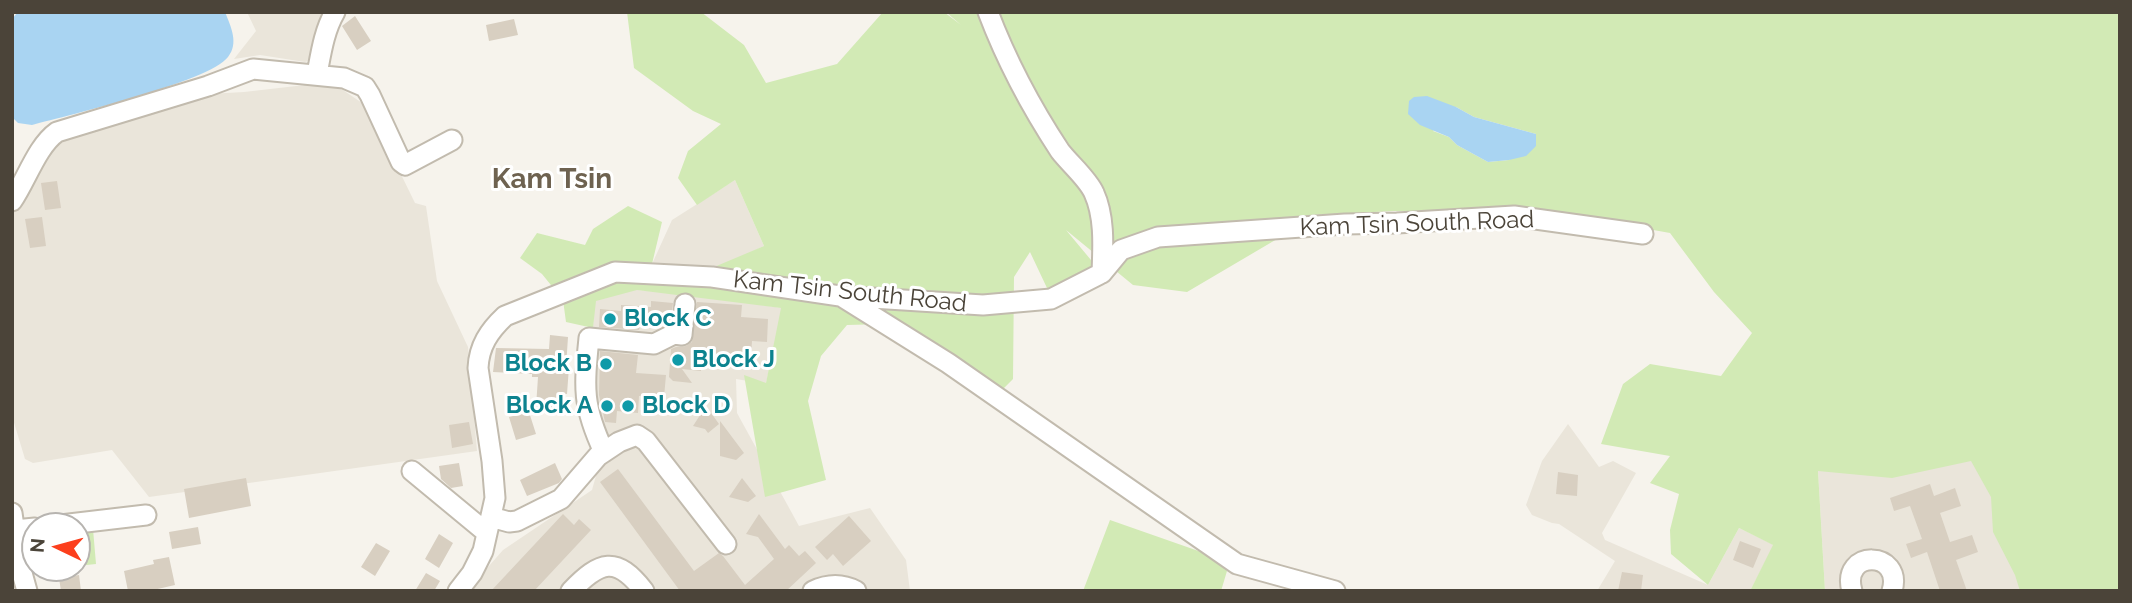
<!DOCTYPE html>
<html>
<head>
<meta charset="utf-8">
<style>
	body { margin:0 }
	#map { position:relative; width:2132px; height:603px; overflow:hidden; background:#f6f3ec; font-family:Raleway,sans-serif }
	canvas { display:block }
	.frame { position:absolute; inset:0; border:14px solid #4b4439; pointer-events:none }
	.north { position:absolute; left:21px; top:512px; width:70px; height:70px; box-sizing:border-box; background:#fff; border:2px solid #b7b4b0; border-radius:50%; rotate:275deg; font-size:19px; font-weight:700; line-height:28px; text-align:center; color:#4b4439 }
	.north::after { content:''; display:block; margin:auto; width:24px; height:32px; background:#fc3f1d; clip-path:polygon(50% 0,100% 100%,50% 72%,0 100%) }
</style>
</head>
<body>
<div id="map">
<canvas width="2132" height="603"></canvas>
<div class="frame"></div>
<div class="north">N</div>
</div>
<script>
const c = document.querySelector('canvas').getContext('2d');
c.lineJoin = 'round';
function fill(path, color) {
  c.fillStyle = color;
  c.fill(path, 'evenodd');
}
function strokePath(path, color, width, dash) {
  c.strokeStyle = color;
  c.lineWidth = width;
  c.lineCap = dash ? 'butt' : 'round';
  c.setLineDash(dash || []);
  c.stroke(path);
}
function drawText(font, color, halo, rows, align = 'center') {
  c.font = font + ' Raleway,sans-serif';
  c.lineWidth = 6;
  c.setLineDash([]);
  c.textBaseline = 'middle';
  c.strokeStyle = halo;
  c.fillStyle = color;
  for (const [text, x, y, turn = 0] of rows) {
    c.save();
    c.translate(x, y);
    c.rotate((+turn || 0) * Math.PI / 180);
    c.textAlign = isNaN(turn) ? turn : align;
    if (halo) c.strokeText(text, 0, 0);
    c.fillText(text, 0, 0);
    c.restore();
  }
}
const residential = new Path2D(`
	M247,12H329L312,60L305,62L260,55L234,59L256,31Z
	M331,82L368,107L415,203L426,206L437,281L468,347L477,451L149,497L112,450L33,463L25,459L12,416V208L64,136L208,94L244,92Z
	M735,180L764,246L714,270L674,269L652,264L672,220Z
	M626,289L689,294L782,308L766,384L736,379L737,413L799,526L870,508L906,560L910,591H467L503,550L592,490L606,440L586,413L595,301Z
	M1568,424L1599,467L1613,461L1636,473L1602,533L1605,540L1708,585L1739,528L1774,545L1750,591H1597L1615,561L1559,524L1552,523L1532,515L1526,505L1542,461Z
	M1978,451L2031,591H1825L1818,471Z`);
const green = new Path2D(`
	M627,12H701L744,45L766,83L837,64L883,12H944L961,25L946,12H2120V591H2020L2015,575L1993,532L1991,497L1971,461L1892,478L1818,471L1825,591H1750L1773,545L1739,528L1708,585L1671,554L1670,530L1679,494L1650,483L1670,456L1601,444L1623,384L1650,364L1721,376L1752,333L1714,292L1670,233L1526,207L1466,211H1394L1311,215L1277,239L1187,292L1133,285L1066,230L1096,266L1059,293L1047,288L1030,252L1014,277L1013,379L1000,392L885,324L847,325L821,356L808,401L826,480L765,497L744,375L766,383L781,308L637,290L596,301L593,328L566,322L563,300L542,274L520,258L537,233L585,245L593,229L628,206L662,222L652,264L707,270L764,246L735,180L697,205L678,178L688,151L721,124L693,111L634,68ZM1456,107L1474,117L1536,134L1509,160L1488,162L1457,145L1449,137L1433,131Z
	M1110,520L1207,554L1227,571L1221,591H1083Z
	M93,529L96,564L77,566V530Z`);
const water = new Path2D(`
	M18,12H225C231,27 239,43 228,57C209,82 69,115 32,125L18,123L12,117V19Z
	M1427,96L1456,107L1474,117L1536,134V146L1526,156L1509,160L1488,162L1457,145L1449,137L1420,125L1408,114L1409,101L1414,97Z`);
const building = new Path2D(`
	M355,16L371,41L357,50L342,26Z
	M514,19L518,35L489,41L486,25Z
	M57,181L61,208L45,210L41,183Z
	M42,217L46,246L30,248L25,219Z
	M651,301L673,303L671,323L665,325L641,323L639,330L599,327L600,309L621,311V305L651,307Z
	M697,302L742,305L741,317L768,319L767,342L752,341L750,368L701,366V371L682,369L692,383L673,381L669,377L671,349L676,347L686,346L692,342Z
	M550,335L568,337L566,367H569L567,394L558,393L557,408L536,407L538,377H532V374L493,372L496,348L549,349Z
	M600,351L638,355L636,373L666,375L664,397L639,396L638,413L617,411L616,423L605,422L599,395Z
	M706,406L719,424L708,433L705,429L693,426Z
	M529,412L536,434L516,440L509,417Z
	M720,421L744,453L736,460L720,456Z
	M469,422L473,444L452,448L449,425Z
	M459,463L463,486L451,488L441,479L439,466Z
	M555,463L562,479L559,483L527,496L520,480Z
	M618,469L694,571L719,553L723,556L745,585L774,559L758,537L746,534L759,514L785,549L789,545L799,556L805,551L816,563L786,591H680L600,482Z
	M1558,472L1578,475L1577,496L1556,494Z
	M246,478L251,506L189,518L184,489Z
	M742,478L756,496L748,502L729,497Z
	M1930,484L1934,496L1955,488L1961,506L1940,513L1950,542L1972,535L1978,552L1956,560L1967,591H1940L1927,552L1911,558L1906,544L1922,539L1910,506L1894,511L1890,498Z
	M563,514L574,525L579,519L591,530L534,591H491Z
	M849,516L871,541L843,566L833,554L827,560L815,547Z
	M198,527L201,544L172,549L169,532Z
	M439,534L453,543L439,568L425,559Z
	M1740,541L1761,549L1753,568L1733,560Z
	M376,543L390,551L375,576L361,567Z
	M169,557L175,585L149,591H128L124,571L154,564L153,560Z
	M1622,572L1643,575L1641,591H1618Z
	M426,573L440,581L434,591H415Z
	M79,575L81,591H61L59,578Z`);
const minor = new Path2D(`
	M988,12C1007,62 1031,107 1060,151C1070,164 1088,179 1094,193C1105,217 1103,247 1102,273
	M317,74C321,53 324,31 335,12
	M12,201C26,181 37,146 57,132L208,86L253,69L344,78L365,87L370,95L401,162L405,165L452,140
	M844,298L948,363L1237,564L1335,591
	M604,452C582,405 584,388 589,338L654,344L674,334L682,335L685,304
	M412,471L487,533
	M12,513L19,562L27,591
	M491,517L509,522L517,521L561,499L598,456L619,442L637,435L646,441L726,544
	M52,526L146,515
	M15,530L35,528
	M458,591L472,573L483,551L495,498L492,461L478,368C479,346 489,331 505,316L615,272L712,277L840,296L983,305L1051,299L1102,273L1121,250L1158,237L1345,224L1397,223L1514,216L1643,234
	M571,591C600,561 616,555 644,591
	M813,591C828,584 841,583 856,591
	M1852,591C1840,549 1904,550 1892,591`);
const markers = [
	[610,319,7,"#0f9aa8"],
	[678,360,7,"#0f9aa8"],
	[606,364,7,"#0f9aa8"],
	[607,406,7,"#0f9aa8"],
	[628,406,7,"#0f9aa8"]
];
const streetNames = [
	["Kam Tsin South Road",1417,224,-2],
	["Kam Tsin South Road",850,292,6]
];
const cultureNames = [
	["Block C",624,319],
	["Block J",692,360],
	["Block B",592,364,"right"],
	["Block A",593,406,"right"],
	["Block D",642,406]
];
const quarterNames = [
	["Kam Tsin",552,180]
];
fill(residential, '#eae5da');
fill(green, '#d2eab5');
fill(water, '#a9d4f2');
fill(building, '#d8cfc1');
strokePath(minor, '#c2bbae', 23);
strokePath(minor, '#fff', 19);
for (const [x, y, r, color] of markers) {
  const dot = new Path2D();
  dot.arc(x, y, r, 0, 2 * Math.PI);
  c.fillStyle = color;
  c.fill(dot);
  strokePath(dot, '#fff', 2.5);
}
drawText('24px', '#4b4439', '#fff', streetNames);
drawText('bold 24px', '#0d838f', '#fff', cultureNames, 'left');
drawText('bold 28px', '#6e6250', '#fff', quarterNames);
</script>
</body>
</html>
